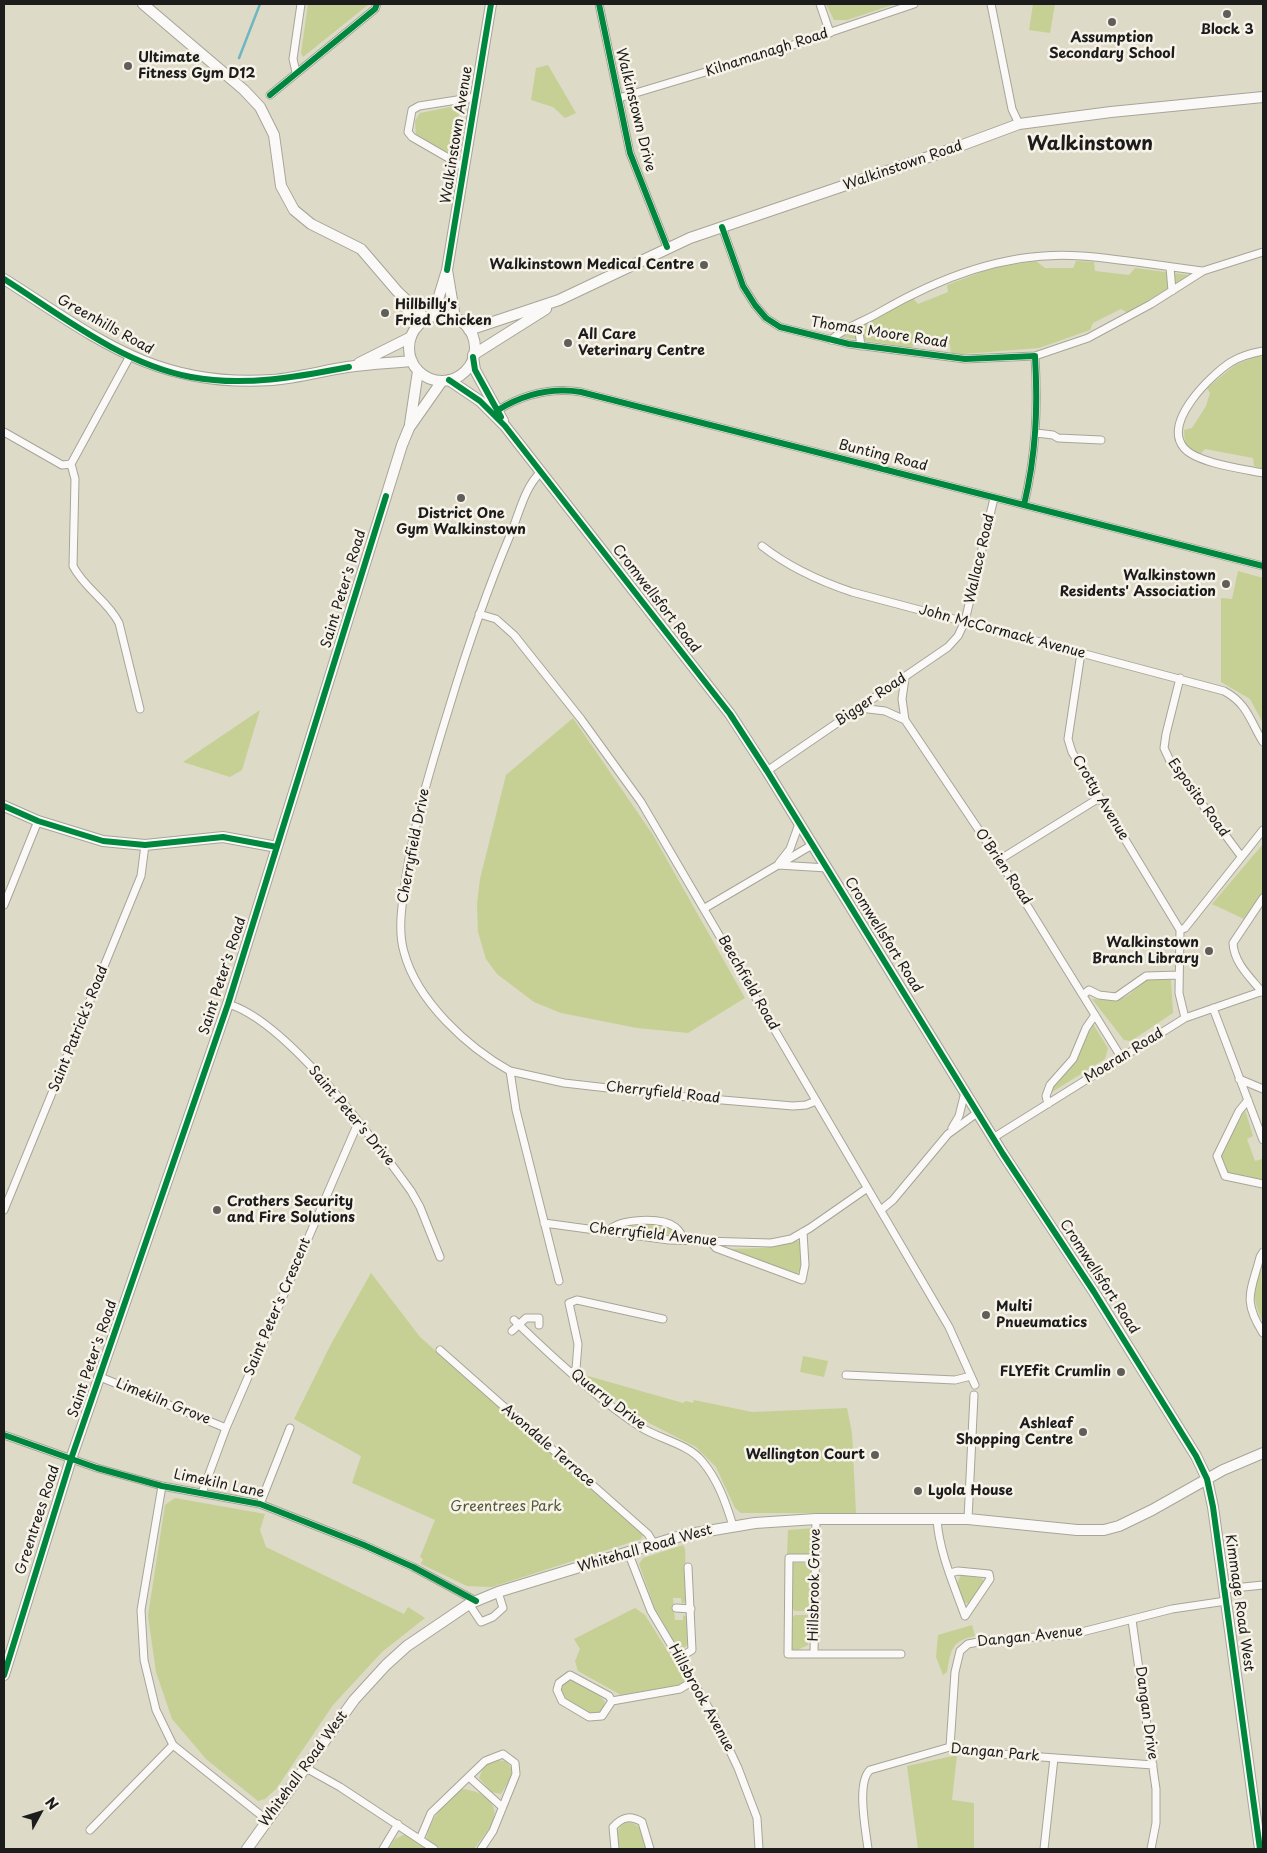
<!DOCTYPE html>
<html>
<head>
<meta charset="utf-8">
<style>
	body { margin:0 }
	#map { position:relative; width:1267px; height:1853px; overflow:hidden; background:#dddac7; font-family:"Playpen Sans",sans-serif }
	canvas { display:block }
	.frame { position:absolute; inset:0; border:5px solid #1c1c1c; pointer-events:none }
	.north { position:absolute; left:15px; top:1788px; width:50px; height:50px; -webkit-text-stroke:4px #f7f3e8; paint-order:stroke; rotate:51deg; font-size:14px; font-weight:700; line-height:20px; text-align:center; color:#1c1c1c }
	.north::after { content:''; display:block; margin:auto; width:18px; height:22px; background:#1c1c1c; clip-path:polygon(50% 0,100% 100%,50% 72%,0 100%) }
</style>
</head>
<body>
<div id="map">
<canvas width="1267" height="1853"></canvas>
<div class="frame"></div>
<div class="north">N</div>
</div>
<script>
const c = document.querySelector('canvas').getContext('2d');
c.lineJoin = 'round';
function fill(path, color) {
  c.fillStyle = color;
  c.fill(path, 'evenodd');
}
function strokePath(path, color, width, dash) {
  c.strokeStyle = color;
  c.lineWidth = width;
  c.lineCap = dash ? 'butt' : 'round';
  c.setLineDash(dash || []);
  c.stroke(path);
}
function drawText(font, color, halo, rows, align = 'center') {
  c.font = font + ' "Playpen Sans",sans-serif';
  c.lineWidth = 5;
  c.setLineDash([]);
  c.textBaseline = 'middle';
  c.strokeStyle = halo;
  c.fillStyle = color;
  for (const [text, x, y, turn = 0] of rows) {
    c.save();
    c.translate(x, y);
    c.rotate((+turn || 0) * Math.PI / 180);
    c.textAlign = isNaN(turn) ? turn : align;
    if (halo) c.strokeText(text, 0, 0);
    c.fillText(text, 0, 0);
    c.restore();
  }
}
const green = new Path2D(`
	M308,4H369L303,57L301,53Z
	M826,4H895L847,20H834Z
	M1033,4H1055L1050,33L1029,30Z
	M548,65L576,113L565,118L553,107L531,100L536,68Z
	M460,105L454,156L416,134L415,121L420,113Z
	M1036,261L1045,268H1073L1076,261L1094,262L1095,271L1129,275L1135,268L1189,275L1128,313L1121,309L1093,323L1090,330L1039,348L951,355L950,344L916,340L912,348L842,337L913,298L918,304L948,292L947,285L995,267Z
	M1260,355L1263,359V469L1254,466L1253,458L1205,449L1199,455L1194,454L1185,444L1184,430L1192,428L1206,406L1210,393L1207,388L1235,365Z
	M1238,571L1263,578V723L1250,699L1221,682V598L1232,599Z
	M260,710L242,770L230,777L183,762Z
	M573,718L653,835L745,998L688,1033L637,1028L561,1013L534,1002L497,974L486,959L478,932L477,904L480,879L506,775Z
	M1263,844V893L1244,919L1212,904Z
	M1144,980H1171L1173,1013L1131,1041L1124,1040L1092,999C1120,1001 1125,1002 1144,980Z
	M1093,1024L1108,1048L1105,1059L1049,1094L1051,1087L1076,1060Z
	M1245,1110L1253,1136L1247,1139L1255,1161L1262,1159L1263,1182L1229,1174L1220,1163L1223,1150Z
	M639,1224L669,1227L676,1231L677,1236L618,1228L619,1226Z
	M799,1241L802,1267L797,1274L791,1275L727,1249L764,1248Z
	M1261,1263L1263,1322C1251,1298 1254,1288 1261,1263Z
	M371,1273L420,1337L638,1529L643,1535L641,1539L492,1587L467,1586L421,1564L423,1559L420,1557L435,1520L352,1483L361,1456L294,1419L331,1344Z
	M803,1356L828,1361L824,1377L800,1372Z
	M581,1374L683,1403L686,1401L693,1403L694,1400L752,1412L847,1408L852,1433L856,1513H741L735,1508L716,1467L696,1447L649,1423Z
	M175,1498L265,1514L260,1530L266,1547L404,1614L408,1607L425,1618L382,1652L333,1705L276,1789L265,1799L258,1801L206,1759L172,1719L156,1672L148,1616L165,1505Z
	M813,1528L812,1554H787L788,1530Z
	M683,1545L685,1549L687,1601L682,1604L681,1598H673L675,1620H683V1615L687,1617V1645L682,1650L678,1648L655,1609L639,1564L643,1558Z
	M792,1563H812L811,1611H795L791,1608Z
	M961,1575L981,1578L985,1581L969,1604L963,1602L957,1583Z
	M635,1608L645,1615L684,1677V1684L621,1695L578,1671L575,1661L580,1649L574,1639Z
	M795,1615H811L808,1645L795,1651L791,1648L792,1618Z
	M972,1625L975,1636C951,1641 951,1650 947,1672L943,1675L936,1657L938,1635Z
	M570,1679H575L602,1698L605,1702L603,1710L596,1714C582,1712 562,1702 561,1687L564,1681Z
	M957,1755L952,1800L974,1803V1849H918L907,1766Z
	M494,1760L506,1761L512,1769L511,1778L501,1794L491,1792L479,1778L484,1766Z
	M462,1789C477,1790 498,1799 494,1818C491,1829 480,1840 474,1849H441L426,1839C432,1817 443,1802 462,1789Z
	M626,1822C643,1823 643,1835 646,1849H619L616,1834L621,1825Z
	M405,1834L427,1849H388L395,1839Z`);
const stream = new Path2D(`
	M239,58L260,4`);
const street = new Path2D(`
	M599,4L630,153L667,247
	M820,4L830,33
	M991,4L1012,109L1019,124
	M296,72L293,59L301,4
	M270,95L375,9L377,4
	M619,98L772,52L914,4
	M464,167L412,137L408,132L412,110L419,106L476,97
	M722,227L743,286L755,305L766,318L780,327L849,344L965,359L1035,356L1088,338L1151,304L1203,271L1263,252
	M1170,267L1172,291
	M858,325L861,346
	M831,340C843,328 865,321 880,312C940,277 1011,250 1082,256C1122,259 1162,266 1202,271
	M1263,351C1252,353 1241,356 1231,362C1211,375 1162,422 1184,448C1197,463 1243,469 1263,473
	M498,410C524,394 550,387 581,392L1263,566
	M4,432L62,465L71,464L130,356
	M1036,433L1053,435L1058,438L1101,440
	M71,464L75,479L73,566C84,588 108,601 119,623L140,709
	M541,472C525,486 519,514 511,533C487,590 467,648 449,708C432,763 415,819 406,876C403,900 397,928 404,952C417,1001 467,1047 510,1071L516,1110L559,1281
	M1024,505C1036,454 1038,409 1035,356
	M762,546C790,568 819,581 852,592L1224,691C1248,704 1250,721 1263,742
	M479,614L496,619L514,635L581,719L641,802L949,1327L975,1385
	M1081,653L1068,739L1072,752L1180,930
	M1180,678L1166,734L1164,748L1170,761L1241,856
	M860,708L885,711L905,720L999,860L1121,1057
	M905,720L902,699L905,678
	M767,771L948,647L958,636L965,621L994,498
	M999,860L1099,798
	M779,863L790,849L799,824
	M778,865L827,868
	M4,905L38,821
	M705,908L812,845
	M1180,930L1185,928L1263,830
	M1180,930L1179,993L1185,1018
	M1262,992C1250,977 1234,963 1233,943L1263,898
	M1083,995L1089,990L1099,995L1116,997L1146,976L1179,975
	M228,1004C287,1021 374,1140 411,1191L420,1207L440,1257
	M1213,1008L1263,1140
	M510,1071L564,1083L687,1097L793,1106L806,1105L816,1101
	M1239,1079L1263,1089
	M1248,1100L1239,1111L1217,1156L1225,1176L1263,1184
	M1048,1104L1046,1096L1050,1085L1073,1059L1086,1028L1095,1015
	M952,1128L959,1116L965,1092
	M993,1138L1185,1018L1263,991
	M4,1210L141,876L145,845
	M881,1210L893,1200L948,1134L977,1113
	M544,1223L669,1240L771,1243L791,1239L810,1228L866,1189
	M608,1231C620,1218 662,1217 675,1227C680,1231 682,1235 683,1240
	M711,1242L716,1248L802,1280L805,1265L803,1232
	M1263,1252L1260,1257C1251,1292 1242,1300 1263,1333
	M514,1320C552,1357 598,1400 642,1428C660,1439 688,1444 702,1461C718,1480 726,1503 733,1526
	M512,1331L526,1318H539V1325
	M440,1350L648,1534L654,1544
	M571,1373L576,1369L578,1344L569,1303L577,1300L663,1319
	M846,1375L955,1380L971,1376
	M100,1377L226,1428
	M4,1435L97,1468L162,1486L260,1504L364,1545L413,1567L476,1601
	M162,1486L141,1610L144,1660L156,1710L173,1745L267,1820
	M202,1493L226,1428L358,1123
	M260,1504L290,1428
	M937,1519C939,1552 954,1585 965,1616L990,1579L989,1574L958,1571L950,1573
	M968,1519L974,1395
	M628,1552L651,1611L714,1717L738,1768L757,1818L759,1849
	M816,1558H789L788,1654H901
	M1224,1589L1263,1585
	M469,1604L481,1622L493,1617L503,1608L498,1592
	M676,1608L691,1609
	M1132,1620L1156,1789V1823L1151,1849
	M814,1653L816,1519
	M679,1658L692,1650L688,1567
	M570,1675L609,1696L612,1701L602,1716L589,1717L562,1701L557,1690L559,1683Z
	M612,1701L680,1689L693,1681
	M950,1747L955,1672L960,1651L968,1644L988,1640L1070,1635L1172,1609L1226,1601
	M306,1768L340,1787L434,1849
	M469,1777L501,1806
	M90,1830L173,1745
	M420,1839L431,1813L485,1761L503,1754L515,1763L516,1774L493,1831L481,1849
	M383,1849L398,1824
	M615,1849L613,1827C622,1817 630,1815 642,1822L650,1849
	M868,1849C866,1831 856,1783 870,1770L950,1747L1000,1754L1153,1765
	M1044,1849L1054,1758`);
const secondary = new Path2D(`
	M143,4L244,90L260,107L274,135L281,186L294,210L311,224L361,249L397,291L426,319
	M447,270L455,318
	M4,279C97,338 155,388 272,380C297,378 322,371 347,367C368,364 390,363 412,361
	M401,299L417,326
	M409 348a33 33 0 1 1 66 0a33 33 0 1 1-66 0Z
	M433,316L447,270L491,4
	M469,330L559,300L690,238L949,150L1019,124L1111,112L1263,97
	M473,355L546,309
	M473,357L475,370L503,421
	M359,363L411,337
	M449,380L480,401L505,426L730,714L767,771L1003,1154L1094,1292L1196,1456L1207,1479L1213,1507L1260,1849
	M410,424L418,371
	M4,806L38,821L103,841L145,845L223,837L277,847
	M4,1675L71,1459L228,1004L402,445L409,428L442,381
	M247,1849L354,1700L386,1665L407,1646L469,1604L498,1592L684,1535L755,1523L816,1519H968L1077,1530H1104L1119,1526L1152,1510L1223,1470L1263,1453`);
const cycleway = new Path2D(`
	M599,4L630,153L667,247
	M270,95L375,9L377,4
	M722,227L743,286L755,305L766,318L780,327L849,344L965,359L1035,356C1038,409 1036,454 1024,505
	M447,270L491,4
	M4,279C62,316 122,364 191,377C244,387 297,377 349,367
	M473,357L475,370L501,417
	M449,380L480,401L505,426L730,714L767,771L1003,1154L1094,1292L1196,1456L1207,1479L1213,1507L1260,1849
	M498,410C524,394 550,387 581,392L1263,566
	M4,806L38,821L103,841L145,845L223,837L277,847
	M4,1435L97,1468L162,1486L260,1504L364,1545L413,1567L476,1601
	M4,1675L71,1459L228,1004L386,496`);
const markers = [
	[1227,14,5,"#605e58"],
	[1112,22,5,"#605e58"],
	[128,66,5,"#605e58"],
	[704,265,5,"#605e58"],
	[385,313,5,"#605e58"],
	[568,343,5,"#605e58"],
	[461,498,5,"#605e58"],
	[1226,584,5,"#605e58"],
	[1209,951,5,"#605e58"],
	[217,1210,5,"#605e58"],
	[986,1315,5,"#605e58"],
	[1121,1372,5,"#605e58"],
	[1083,1432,5,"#605e58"],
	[875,1455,5,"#605e58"],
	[918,1491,5,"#605e58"]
];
const poiNames = [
	["Block 3",1227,30,"center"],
	["Assumption",1112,38,"center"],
	["Secondary School",1112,54,"center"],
	["Ultimate",138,58],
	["Fitness Gym D12",138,74],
	["Walkinstown Medical Centre",694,265,"right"],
	["Hillbilly's",395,305],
	["Fried Chicken",395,321],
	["All Care",578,335],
	["Veterinary Centre",578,351],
	["District One",461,514,"center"],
	["Gym Walkinstown",461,530,"center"],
	["Walkinstown",1216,576,"right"],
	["Residents' Association",1216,592,"right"],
	["Walkinstown",1199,943,"right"],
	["Branch Library",1199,959,"right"],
	["Crothers Security",227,1202],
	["and Fire Solutions",227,1218],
	["Multi",996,1307],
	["Pnueumatics",996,1323],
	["FLYEfit Crumlin",1111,1372,"right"],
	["Ashleaf",1073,1424,"right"],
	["Shopping Centre",1073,1440,"right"],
	["Wellington Court",865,1455,"right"],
	["Lyola House",928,1491]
];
const streetNames = [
	["Kilnamanagh Road",767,53,-18],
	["Walkinstown Drive",635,110,76],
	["Walkinstown Avenue",457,135,-81],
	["Walkinstown Road",903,166,-19],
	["Greenhills Road",105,325,29],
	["Thomas Moore Road",879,333,9],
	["Bunting Road",883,456,14],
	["Wallace Road",980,559,-77],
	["Saint Peter's Road",344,589,-73],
	["Cromwellsfort Road",656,599,52],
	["John McCormack Avenue",1002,632,15],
	["Bigger Road",871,700,-34],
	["Crotty Avenue",1100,798,59],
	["Esposito Road",1198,798,54],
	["Cherryfield Drive",414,846,-79],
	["O'Brien Road",1003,867,56],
	["Cromwellsfort Road",883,935,58],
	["Saint Peter's Road",223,976,-72],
	["Beechfield Road",748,983,60],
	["Saint Patrick's Road",79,1029,-68],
	["Moeran Road",1124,1056,-32],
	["Cherryfield Road",663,1093,6],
	["Saint Peter's Drive",351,1116,50],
	["Cherryfield Avenue",653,1235,6],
	["Cromwellsfort Road",1099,1277,57],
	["Saint Peter's Crescent",278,1307,-67],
	["Saint Peter's Road",93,1359,-71],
	["Quarry Drive",608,1400,37],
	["Limekiln Grove",163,1402,22],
	["Avondale Terrace",548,1446,41],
	["Limekiln Lane",219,1484,12],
	["Greentrees Road",38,1520,-72],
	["Whitehall Road West",645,1549,-16],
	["Hillsbrook Grove",815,1585,-89],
	["Kimmage Road West",1239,1603,82],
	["Dangan Avenue",1030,1637,-6],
	["Hillsbrook Avenue",701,1698,61],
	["Dangan Drive",1146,1713,82],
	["Dangan Park",995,1753,5],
	["Whitehall Road West",304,1769,-54]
];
const parkNames = [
	["Greentrees Park",506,1507]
];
const districtNames = [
	["Walkinstown",1090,145]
];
fill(green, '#c6d094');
strokePath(stream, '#6eb7c1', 2.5);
strokePath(street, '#a7a599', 9);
strokePath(secondary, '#a7a599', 12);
strokePath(street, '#faf9f7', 7);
strokePath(secondary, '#faf9f7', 10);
strokePath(cycleway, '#00873e', 6);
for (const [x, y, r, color] of markers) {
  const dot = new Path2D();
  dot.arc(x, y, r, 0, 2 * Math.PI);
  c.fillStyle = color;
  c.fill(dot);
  strokePath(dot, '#f7f3e8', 2);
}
drawText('bold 14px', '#1c1c1c', '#f7f3e8', poiNames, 'left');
drawText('14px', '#1c1c1c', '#f7f3e8', streetNames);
drawText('14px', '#515838', '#f7f3e8', parkNames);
drawText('bold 19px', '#1c1c1c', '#f7f3e8', districtNames);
</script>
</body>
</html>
